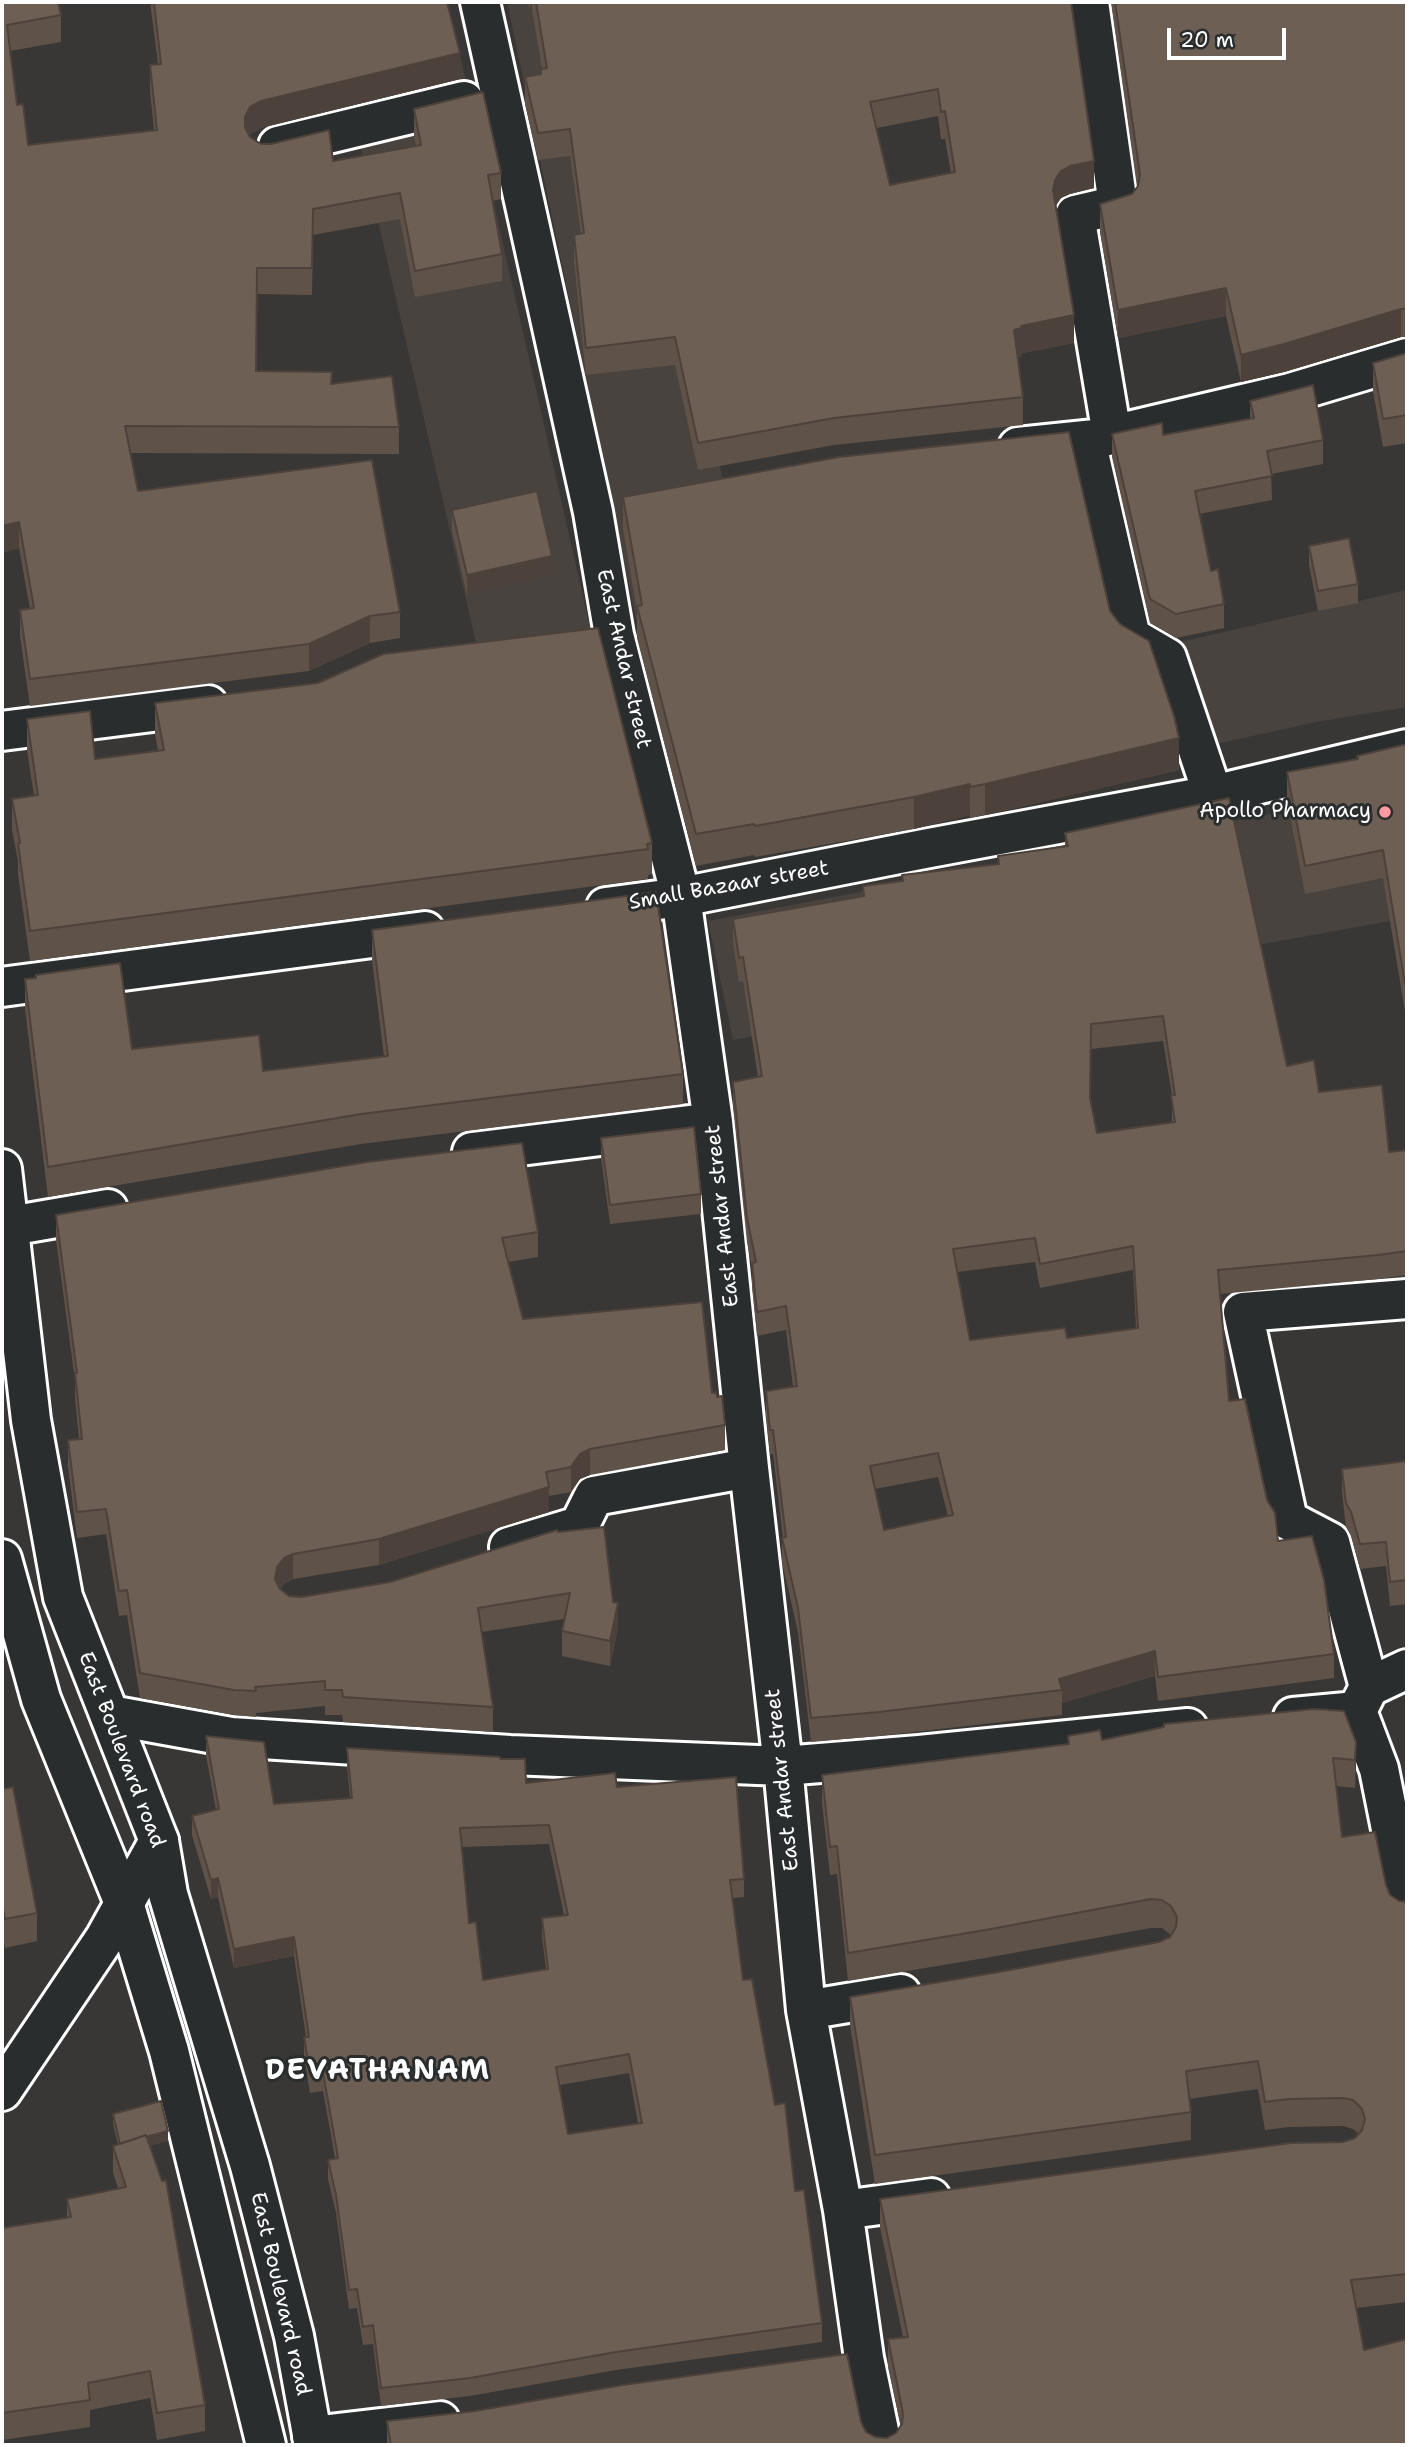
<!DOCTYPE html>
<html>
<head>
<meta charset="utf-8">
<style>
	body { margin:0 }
	#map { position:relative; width:1409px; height:2447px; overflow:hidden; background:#383736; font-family:"Shantell Sans",sans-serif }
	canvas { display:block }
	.frame { position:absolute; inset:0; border:4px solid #fff; pointer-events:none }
	.scale { position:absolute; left:1167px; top:28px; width:119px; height:32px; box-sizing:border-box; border:4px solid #fff; border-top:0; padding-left:9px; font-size:21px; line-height:24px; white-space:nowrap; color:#fff; -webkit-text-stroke:5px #2a2d2e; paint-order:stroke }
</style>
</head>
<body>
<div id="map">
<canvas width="1409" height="2447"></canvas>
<div class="frame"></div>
<div class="scale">20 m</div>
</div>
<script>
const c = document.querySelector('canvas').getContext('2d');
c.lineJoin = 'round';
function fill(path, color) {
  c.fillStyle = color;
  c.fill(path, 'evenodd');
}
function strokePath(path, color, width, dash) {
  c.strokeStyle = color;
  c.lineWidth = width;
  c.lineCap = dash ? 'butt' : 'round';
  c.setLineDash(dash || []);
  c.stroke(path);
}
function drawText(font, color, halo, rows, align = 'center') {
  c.font = font + ' "Shantell Sans",sans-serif';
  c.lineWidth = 6;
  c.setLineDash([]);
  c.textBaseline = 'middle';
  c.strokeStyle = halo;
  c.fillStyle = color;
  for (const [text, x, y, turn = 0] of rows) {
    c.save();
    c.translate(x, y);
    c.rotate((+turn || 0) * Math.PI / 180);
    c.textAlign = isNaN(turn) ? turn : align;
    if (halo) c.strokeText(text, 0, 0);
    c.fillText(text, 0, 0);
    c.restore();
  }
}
const built = new Path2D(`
	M327,2H448L646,874L531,879Z
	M507,2H617L779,734L1407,590V707L1316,722L702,857L666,761Z
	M1407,788V918L733,1040L708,921Z`);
const minor = new Path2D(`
	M480,2L593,512L614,635L681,897L713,1122L749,1468L783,1766L806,2010L843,2210L864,2358L882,2445
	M1089,2L1118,205L1075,215L1112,435
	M278,146L464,101
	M1086,440L1131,637L1167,658L1213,795
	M1018,447L1095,439L1290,393L1407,358
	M2,731L208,705
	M472,1152L713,1122
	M10,1226L108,1209
	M509,1547L579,1526L594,1496L749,1468
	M1407,1669L1369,1687L1357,1711L1379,1769L1407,1909
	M1369,1687L1330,1542L1288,1520L1243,1312L1407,1299
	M110,1715L231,1737L510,1755L783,1766L919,1755L1188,1728
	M1293,1717L1357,1711
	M806,2010L901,1994
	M2,2091L105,1938L159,1841
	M843,2210L931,2198
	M312,2436L440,2421`);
const major = new Path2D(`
	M606,907L681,897L924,849L1213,795L1407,749
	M2,987L425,931
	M2,1169L31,1420L63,1597L159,1841L168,1894L250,2166L294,2336L314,2445
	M2,1559L41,1699L124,1903L169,2051L266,2445`);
const wall = new Path2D(`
	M2,2L61,15V42L10,51L17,105L28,145L154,130L150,92V65L158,64L150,2H447L460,79L261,128L250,134L249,136L261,144L333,161L416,146L414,136V109L501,173V199L492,201L502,254V281L415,297L400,219L313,235L312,295L257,294V371L332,384L399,427V454L130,453L138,491L400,612V638L370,643L309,671L30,706L20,636V610L30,609L19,548L2,553Z
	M528,2H1071L1094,188L1070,194L1061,198L1056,205L1074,343L1022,353V356L1018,357L1023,397V425L834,445L698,470L675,365L586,375L574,262V235L581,234L570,156L538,160L525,104V77L541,74V69H542L532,9H530ZM938,116L941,139H945L951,173L890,185L877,128Z
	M1111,2H1407V337H1401L1284,372L1241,382L1226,316L1118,338L1100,232V204L1132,194L1137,187Z
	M1407,353V443L1383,447L1373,391V363Z
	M1250,401L1323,440V464L1271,474L1272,500L1199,514L1211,571L1224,604V628L1176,638L1150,623L1112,457V434L1163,435L1250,418Z
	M623,497L1110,611L1179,770L985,815L970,818V815L914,829L755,857L754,855L696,866L637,638V611L623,529Z
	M452,510L552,575L467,595L452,530Z
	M1309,546L1358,584V603L1318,611L1309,565Z
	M155,703L652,843V874L648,875V879L30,961L18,874V861L12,830V799L34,796L27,750V719L95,759L158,751L155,734Z
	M1407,744V1012H1405L1383,878L1305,894L1287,800V772L1357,759V756Z
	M1065,833L1287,1066L1319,1092L1389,1152L1407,1150V1275L1378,1279L1220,1294L1229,1401L1267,1500L1278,1541L1334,1654V1678L1158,1701L1155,1676L1062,1703V1715L879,1736L811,1742L798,1632L782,1562V1538H783L773,1454H770L766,1415V1391L793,1387L786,1330L757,1336L752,1287V1268L747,1242L733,1106V1082L758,1077L743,981L739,982L733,943V919L863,897V886L902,881V875L998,864V856L1065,846ZM1163,1041L1172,1095V1122L1097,1133L1091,1099V1049ZM1035,1262L1040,1288L1133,1270L1136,1328L1067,1338L970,1340L957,1272ZM938,1477L948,1516L884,1530L875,1489Z
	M372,930L683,1074V1104L361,1144L48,1197L25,1009V979L132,1049L263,1071L384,1057L372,960Z
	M601,1138L701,1194V1214L610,1224L601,1158Z
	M56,1215L538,1232V1257L508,1262L523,1319L712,1393L725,1425V1450L590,1475L580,1479L571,1492L549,1496V1512L379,1565L293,1579L284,1584L280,1589L289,1596L301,1597L390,1582L558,1532L613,1602L618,1628L610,1666L562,1656V1631L564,1619L482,1632L493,1707V1732L343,1722L342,1715H325V1706L256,1713V1717L234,1715L140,1698L127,1615L119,1616L106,1534L77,1538L68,1466V1440L79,1439L75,1398V1380L56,1240Z
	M1407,1461V1604L1390,1606L1386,1566L1360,1569L1351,1536L1346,1527L1342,1493V1469Z
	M206,1736L274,1804L350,1798L347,1766V1748L500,1759L526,1783L617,1787L744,1879V1897L733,1898L743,1980L775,2105L795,2191L822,2323V2342L616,2370L470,2396L381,2406L373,2344L363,2345L357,2308L349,2309L336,2213L328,2179V2160L335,2158L323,2091L310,2093L304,2056V2037H306L294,1956L234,1968L218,1897L211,1899L192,1835V1816L216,1810L206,1755ZM549,1844L564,1915L542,1918V1937L546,1970L483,1980L469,1923L462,1847ZM629,2073L638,2123L568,2134L560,2085Z
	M1068,1736L1102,1740L1356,1742L1355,1788L1336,1786L1342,1837L1386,1885L1390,1895L1399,1901L1407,1902V2302L1356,2308L1364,2350L1407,2445H387V2421L861,2422L866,2432L875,2437L887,2438L896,2433L901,2427L888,2367V2339L903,2337L880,2227V2199L1343,2142L1355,2138L1359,2134L1353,2129L1343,2126L1289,2127L1265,2130L1258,2089L1189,2099L1191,2112V2140L875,2184L850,2025V1997L999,1972L1159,1942L1170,1937L1171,1935L1162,1928H1151L991,1957L848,1981L837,1874L830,1875L822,1803V1775L1068,1744Z
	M2,1789L37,1913V1941L5,1948L2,1933Z
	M113,2114L168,2141L149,2146L205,2405V2431L157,2440L150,2398L90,2410V2427L3,2440L2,2445V2228L67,2218V2199L118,2188L113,2173V2146L118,2145L113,2124Z`);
const shadedWall = new Path2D(`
	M530,2H532V9H530Z
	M460,53V79L261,128L250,134L245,144V117L250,107L261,101Z
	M1094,161V188L1070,194L1061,198L1055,207L1053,190L1055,180L1061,171L1070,166Z
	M1226,288V316L1118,338V310Z
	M1401,309V337L1284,372L1241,382V355Z
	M1074,315V343L1022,353V356L1014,358V330L1021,326Z
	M19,522V548L2,553V526Z
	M552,556V575L467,595V575Z
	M370,616V643L309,671V644Z
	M1179,738V770L985,815V784Z
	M970,784V815L914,829V797Z
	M590,1449V1475L580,1479L571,1492V1467L580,1454Z
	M549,1487V1512L379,1565V1539Z
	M293,1554V1579L284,1584L277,1593L275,1579L277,1567L284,1558Z
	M618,1603V1628L610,1666V1641Z
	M1155,1651V1676L1062,1703V1690L1059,1679Z
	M1356,1742V1771L1355,1788V1760Z
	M218,1878V1897L211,1899V1880Z
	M294,1937V1956L234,1968V1949Z
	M168,2131V2141L120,2154V2144Z`);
const building = new Path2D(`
	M2,2H58L61,15L7,25L17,105L23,104L28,145L157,130L150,65L161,64L154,2H447L460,53L261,101L250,107L245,117V127L250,137L261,144H271L329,130L333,161L421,145L414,109L483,92L501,173L488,175L502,254L415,271L400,193L313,209L312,268H257L256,371L332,372L331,384L392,376L399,427L125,426L138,491L372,460L400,612L370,616L309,644L30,679L20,610L34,608L19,522L2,526Z
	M536,2H1071L1094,161L1070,166L1061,171L1055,180L1053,190L1074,315L1021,326L1022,328L1014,330L1023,397L834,418L698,443L675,337L586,348L574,235L584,233L570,129L538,133L525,77L541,74V69L547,68ZM938,89L941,112L945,111L955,172L890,185L870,102Z
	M1115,2H1407V309H1401L1284,344L1241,355L1226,288L1118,310L1100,204L1132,194L1138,186L1140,174Z
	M1407,353V415L1383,419L1373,363Z
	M1313,385L1323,440L1267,451L1272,476L1195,491L1211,571L1218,569L1224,604L1176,614L1150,599L1112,434L1162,423L1163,435L1254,418L1250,401Z
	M1069,432L1110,611L1120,624L1149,641L1174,716L1179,738L985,784L970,787V784L914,797L755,826L754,824L696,834L637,606L642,605L623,497L839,457Z
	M537,491L552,556L467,575L452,510Z
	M1349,538L1358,584L1318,591L1309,546Z
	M598,628L652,843L647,844L648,849L30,931L18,843H20L12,799L38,795L27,719L90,711L95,759L164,750L155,703L318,683L383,654Z
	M1407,744V984H1405L1383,850L1305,866L1287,772L1358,759L1357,756Z
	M1229,798L1287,1066L1314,1060L1319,1092L1382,1085L1389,1152L1407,1150V1251L1378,1255L1218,1270L1229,1401L1245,1399L1267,1500L1275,1513L1278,1541L1312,1536L1324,1580L1334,1654L1158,1677L1155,1651L1059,1679L1062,1690L879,1712L811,1718L798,1608L782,1538L786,1537L773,1430H770L766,1391L797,1386L786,1306L757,1312L752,1263L756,1262L747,1218L733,1082L762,1076L743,957L739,958L733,919L864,896L863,886L903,881L902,875L999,864L998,856L1068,846L1065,833ZM1163,1016L1175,1095H1171L1175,1122L1097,1133L1090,1098L1091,1024ZM1035,1238L1040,1264L1133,1246L1138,1328L1067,1338L1065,1328L970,1340L953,1249ZM938,1453L953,1515L884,1530L870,1466Z
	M656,892L683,1074L361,1114L48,1167L25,979L36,978V975L120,963L132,1049L259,1035L263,1071L388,1056L372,930Z
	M694,1127L701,1194L610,1205L601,1138Z
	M522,1143L538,1232L502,1238L523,1319L702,1302L712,1393L716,1392L717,1397L722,1396L725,1425L590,1449L580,1454L571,1467L546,1472L549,1487L379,1539L293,1554L284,1558L277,1567L275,1579L280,1589L289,1596L301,1597L390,1582L557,1530L558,1532L604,1527L613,1602L618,1603L610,1641L562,1631L570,1593L478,1608L493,1707L343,1697L342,1690H325V1681L255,1687L256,1691L234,1690L140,1673L127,1590L119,1591L106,1509L77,1512L68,1440L82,1439L75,1373H77L56,1215L367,1162Z
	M1407,1461V1580L1390,1582L1386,1542L1360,1544L1351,1512L1346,1503L1342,1469Z
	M1314,1709L1344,1711L1356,1742L1355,1760L1333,1758L1342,1837L1375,1832L1386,1885L1390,1895L1399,1901L1407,1902V2274L1351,2280L1364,2350L1407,2339V2445H391L387,2421L475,2411L623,2385L847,2354L861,2422L866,2432L875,2437L887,2438L896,2433L902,2424L903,2413L888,2339L908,2337L880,2199L1291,2143L1343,2142L1355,2138L1362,2130L1365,2119L1362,2109L1353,2100L1343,2098L1289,2099L1265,2102L1258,2061L1186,2071L1191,2112L875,2155L850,1997L999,1972L1159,1942L1170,1937L1176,1927L1177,1917L1171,1906L1162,1900L1151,1899L991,1929L848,1953L837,1846L830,1847L822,1775L1069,1744L1068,1736L1096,1731L1100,1730L1102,1740L1164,1727V1724Z
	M206,1736L264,1742L274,1804L352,1798L347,1748L500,1757V1759H525L526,1783L615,1773L617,1787L736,1777L744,1879L730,1880L743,1980L752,1979L775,2105L785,2103L795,2191L804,2190L822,2323L616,2352L470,2378L381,2388L373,2325L363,2327L357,2289L349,2290L336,2195L328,2160L338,2158L323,2072L310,2074L304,2037H309L294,1937L234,1949L218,1878L211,1880L192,1816L219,1809ZM549,1825L568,1915L542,1918L548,1969L483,1980L476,1922L469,1923L460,1828ZM629,2054L642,2123L568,2134L556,2067Z
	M13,1787L37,1913L5,1919L2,1904V1789Z
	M161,2101L168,2131L146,2137V2135L120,2144L113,2114Z
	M146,2135L162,2181L166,2180L205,2405L157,2413L150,2371L88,2383L90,2400L2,2413V2228L71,2217L67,2199L126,2187L113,2146Z
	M2,2428L4,2445H2Z`);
const markers = [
	[1385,812,7,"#ff9aa2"]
];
const streetNames = [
	["East Andar street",623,659,77],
	["Small Bazaar street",729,886,-10],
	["East Andar street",723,1216,-96],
	["East Boulevard road",121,1750,69],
	["East Andar street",783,1780,-96],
	["East Boulevard road",280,2294,77]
];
const poiNames = [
	["Apollo Pharmacy",1371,812]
];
const districtNames = [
	["DEVATHANAM",378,2072]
];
fill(built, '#48433f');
strokePath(minor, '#fff', 44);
strokePath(major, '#fff', 44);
strokePath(minor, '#2a2d2e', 38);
strokePath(major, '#2a2d2e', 38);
fill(wall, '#5f5248');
fill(shadedWall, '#4d423b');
fill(building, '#6e5f54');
strokePath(building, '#4d423b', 2);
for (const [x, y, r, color] of markers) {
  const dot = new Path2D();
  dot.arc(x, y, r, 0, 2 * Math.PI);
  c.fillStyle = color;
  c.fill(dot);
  strokePath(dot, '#2a2d2e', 2.5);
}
drawText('21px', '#fff', '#2a2d2e', streetNames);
drawText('21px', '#fff', '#2a2d2e', poiNames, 'right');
c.letterSpacing = '2px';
drawText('bold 28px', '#fff', '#2a2d2e', districtNames);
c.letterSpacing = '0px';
</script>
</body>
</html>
